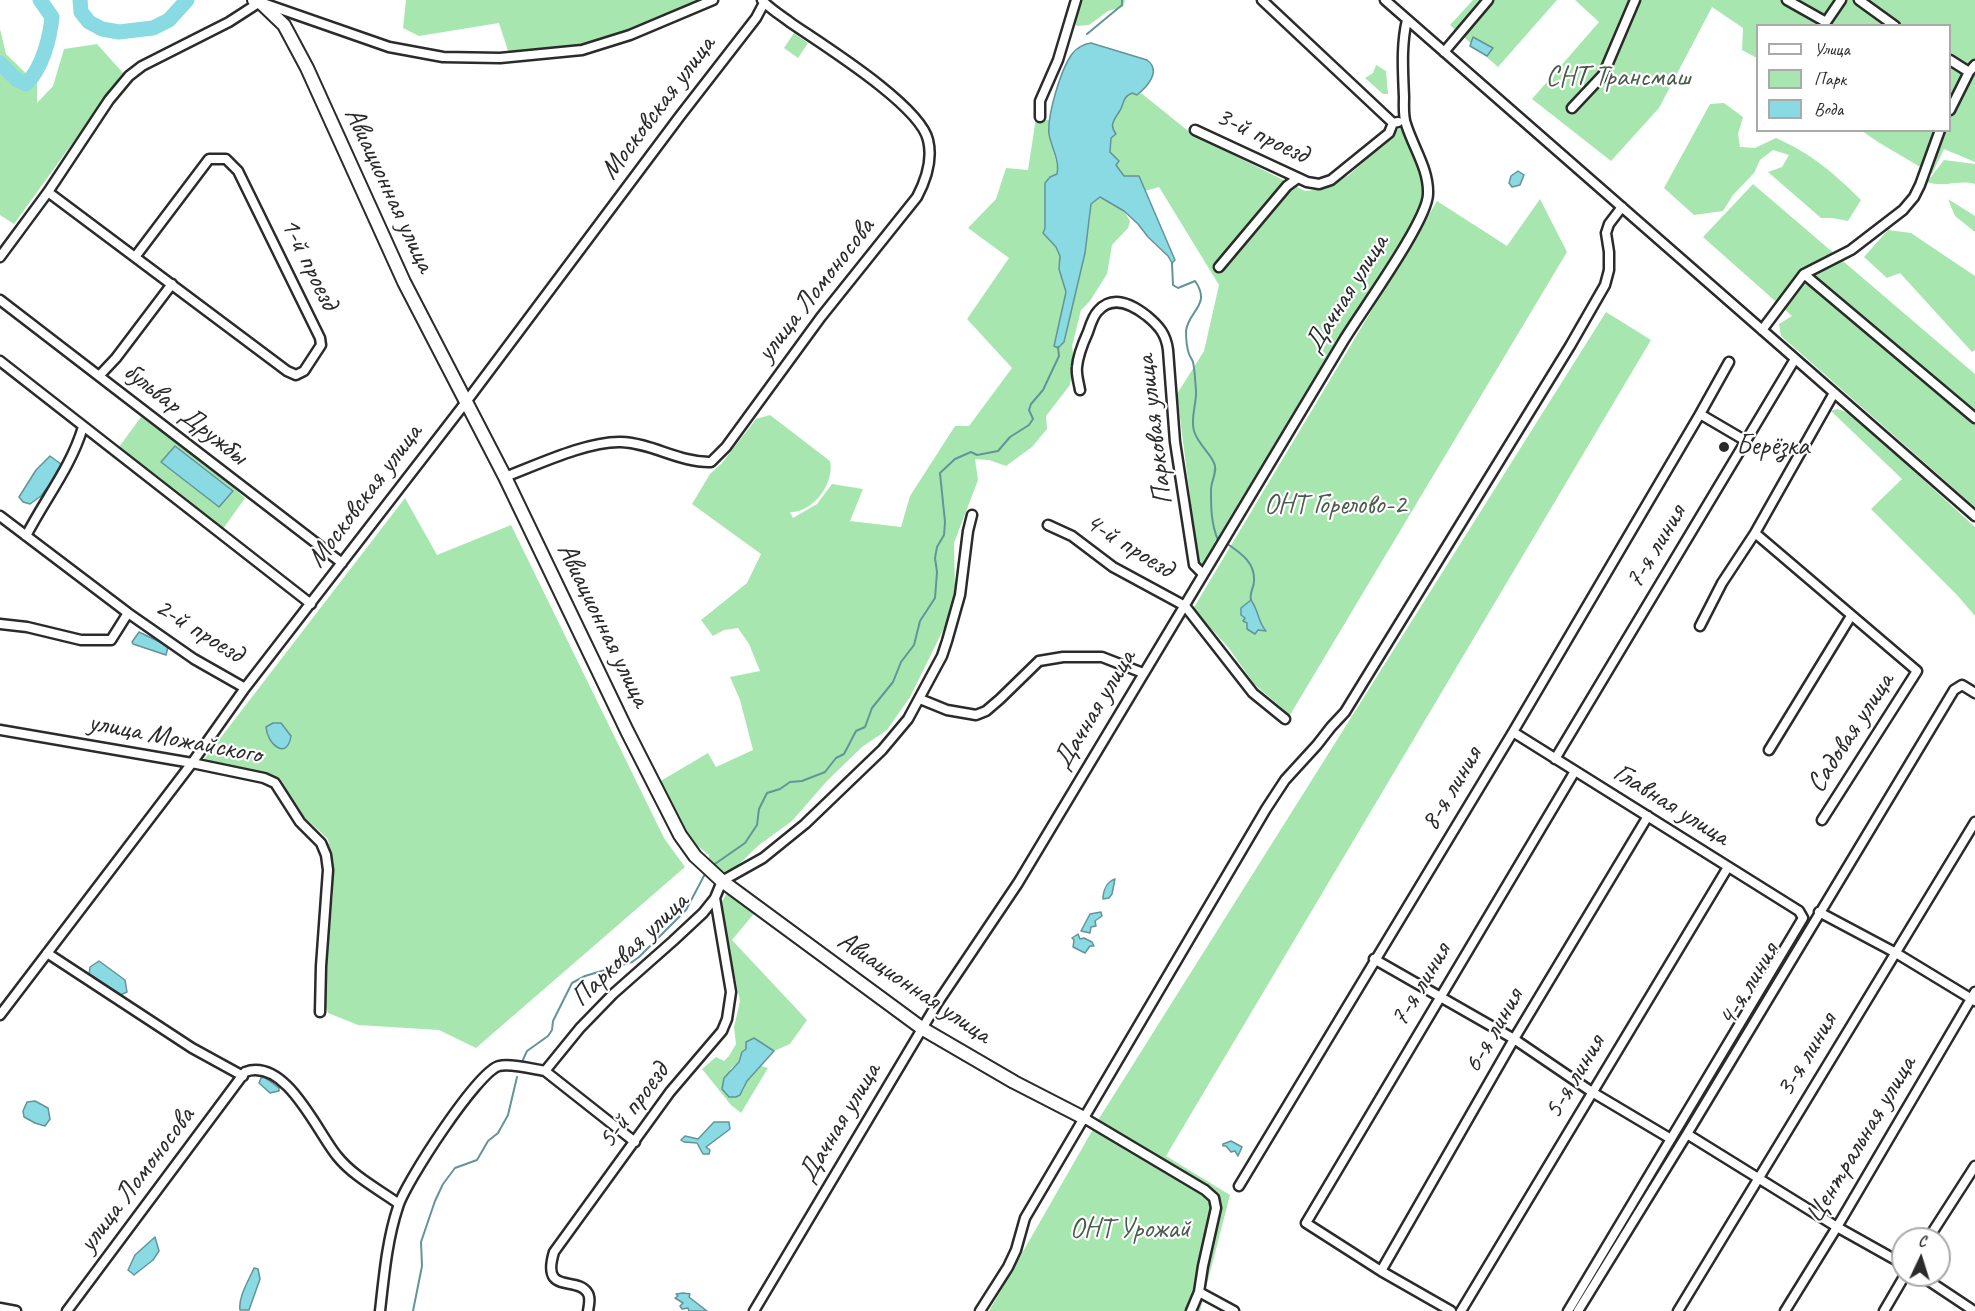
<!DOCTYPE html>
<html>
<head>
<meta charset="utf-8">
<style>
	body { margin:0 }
	#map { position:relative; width:1975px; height:1311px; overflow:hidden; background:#fff; font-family:Caveat,sans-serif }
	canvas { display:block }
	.legend { position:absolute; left:1756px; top:24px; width:195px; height:108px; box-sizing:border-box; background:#fff; border:2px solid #aaa; margin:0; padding:8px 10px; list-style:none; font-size:18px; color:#2b2b2b }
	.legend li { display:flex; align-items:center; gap:12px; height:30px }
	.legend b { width:30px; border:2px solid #aaa }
	.north { position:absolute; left:1891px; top:1227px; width:60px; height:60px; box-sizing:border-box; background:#fff; border:2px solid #aaa; border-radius:50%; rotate:4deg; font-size:16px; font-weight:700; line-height:24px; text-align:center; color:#2b2b2b }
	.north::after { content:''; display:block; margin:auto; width:21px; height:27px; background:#2b2b2b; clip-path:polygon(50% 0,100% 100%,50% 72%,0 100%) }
</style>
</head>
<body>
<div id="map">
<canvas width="1975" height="1311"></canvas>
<ul class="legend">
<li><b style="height:8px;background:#fff"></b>Улица</li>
<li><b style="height:16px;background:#a7e7af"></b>Парк</li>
<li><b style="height:16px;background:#89dae2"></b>Вода</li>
</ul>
<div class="north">С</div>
</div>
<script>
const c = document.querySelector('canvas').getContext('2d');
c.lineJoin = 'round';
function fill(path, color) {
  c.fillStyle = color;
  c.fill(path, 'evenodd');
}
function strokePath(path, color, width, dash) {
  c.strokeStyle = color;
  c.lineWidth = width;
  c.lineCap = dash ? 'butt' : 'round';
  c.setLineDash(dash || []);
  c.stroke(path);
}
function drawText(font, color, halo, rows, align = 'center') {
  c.font = font + ' Caveat,sans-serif';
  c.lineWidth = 4.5;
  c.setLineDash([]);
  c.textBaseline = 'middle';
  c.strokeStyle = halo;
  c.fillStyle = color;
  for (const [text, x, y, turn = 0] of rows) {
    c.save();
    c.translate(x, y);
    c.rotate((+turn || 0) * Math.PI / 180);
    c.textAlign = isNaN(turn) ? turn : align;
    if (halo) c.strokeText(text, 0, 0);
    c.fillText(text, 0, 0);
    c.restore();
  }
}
const green = new Path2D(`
	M406,0H699L627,32L581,46L509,54L499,23L419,36L403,28Z
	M1072,0H1125L1123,7L1108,11L1089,25L1077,26L1068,18Z
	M1473,0H1557L1498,67L1450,25Z
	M1575,0H1975V162L1944,149L1932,174L1878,142L1862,131L1950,130V26H1758L1757,58L1742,50L1743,28L1712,7L1659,108L1611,161L1532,99L1599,22Z
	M0,29L6,54L37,84V103L53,86L64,49L97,44L123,73L14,224L0,215Z
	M794,33L808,43L798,58L784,48Z
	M1376,65L1386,71L1388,94H1383L1365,78L1373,73Z
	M1132,93L1137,95L1141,93L1192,134L1305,191L1323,189L1349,175L1401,127L1420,171L1423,195L1418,213L1267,457L1203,568L1198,560L1177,394L1204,351L1219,285L1159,187L1145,191L1139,176H1124L1116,165L1118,160L1110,152C1109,133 1114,112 1125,96Z
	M1724,103L1743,117L1738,134L1740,147L1755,148L1776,138C1812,154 1834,173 1861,200L1848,221L1832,218H1821L1768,172L1782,167L1789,155L1773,150L1760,160L1754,173L1733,195L1723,211L1694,215L1664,188L1710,104Z
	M1036,118L1049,120V136L1058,168L1057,174L1050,177L1045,183V228L1043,233L1056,247L1060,256L1059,269L1066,292L1054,345L1058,348L1064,342L1085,253L1091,204L1100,197L1124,211L1130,221L1128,228L1112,245L1107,274L1090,301L1081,310L1072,346L1074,361L1070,385L1046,416L1047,429L1032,447L1006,466L989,460L975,459L978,480L954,543L955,589L948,620L910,697L887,730L862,747L827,781L792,821L759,845L738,865L722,873C714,869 708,864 709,855L685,836L659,782L708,753L716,767L753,750L740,700L730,677L760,671L749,644L738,628L724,630L713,636L701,620L747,583L761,554L692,504L710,474L722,463L756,419L770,415L830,461C835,483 813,513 790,512L793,518L817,504L832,484L863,489L850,521L901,527L910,496L955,426H969L1012,368L967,319L1009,258L968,228L996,199L1006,168L1028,170Z
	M1944,160L1975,164V184C1959,179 1945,188 1927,182Z
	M1753,184L1975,374V507L1781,336L1779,324L1792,316L1703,237Z
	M1540,199L1567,252L1290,715L1254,684L1228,647L1193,609L1437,201L1507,246Z
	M1948,199L1975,216V232L1955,216Z
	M1888,230L1911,233L1975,276V350L1972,352L1900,273L1887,278L1864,257Z
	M1606,312L1651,340L1166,1156L1230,1195L1200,1311H989L1100,1117Z
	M1837,409L1846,412L1859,421L1975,527V616L1957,595L1871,509L1902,479L1831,411Z
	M141,417L215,471L245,498L223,529L148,472L119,447ZM175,446L233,490L219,507L162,462Z
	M405,498L437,555L511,525L664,838L685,867L476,1048L439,1030L358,1025L328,1013L323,996L333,894L332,866L328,839L301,814L280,778L202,762Z
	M727,893L757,910L732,940L807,1020L790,1044L774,1051L754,1038L740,1056L739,1062L730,1069L743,1091L747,1081L761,1066L768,1068L741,1113L731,1105L702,1069L716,1057L724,1061L729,1056L736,1044L734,1027L740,1001L720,905Z`);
const water = new Path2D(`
	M1473,37L1493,48L1487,56L1470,46Z
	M1091,43L1147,60C1162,71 1147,87 1137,95L1132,93C1121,98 1125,104 1119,112C1114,120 1109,125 1116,134L1111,138L1110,152L1119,161L1116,165L1124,176H1139L1175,260L1172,263L1168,256L1148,237L1138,224L1124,211L1100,197L1091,204L1085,253L1064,342L1058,348L1054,346L1066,292L1059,269L1060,256L1056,247L1043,233L1045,228V183L1050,177L1057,174C1060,160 1051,147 1049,134C1047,115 1061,69 1072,54C1076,48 1084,44 1091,43Z
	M1518,171L1524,175L1520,185L1512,187L1509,183L1511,176Z
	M175,446L233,491L219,507L161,462Z
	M50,456L61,464V469L41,496L30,504L23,502L19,497L36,470Z
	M1251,600C1259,611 1258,623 1266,631L1258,630L1255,634L1247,629V623L1243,621L1245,618L1241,615V608Z
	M139,632L164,644L168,647L166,655L133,644L132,642Z
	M273,723H281L291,736C287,761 267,744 266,727Z
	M1115,879L1112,894L1109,898L1103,899C1103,890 1107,882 1115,879Z
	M1101,912L1102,916L1095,921L1096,926L1091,927L1090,933L1081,931L1090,914Z
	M1078,934L1080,939L1084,938L1092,942L1094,946H1090L1085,953L1073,947L1074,940L1072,938Z
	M99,961L125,980L127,992L120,995L104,988L89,975L90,967Z
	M754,1038L774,1051L747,1081L740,1095L736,1097H729L722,1089L724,1078L739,1062L742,1052L746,1049V1042Z
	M264,1077L279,1088V1091L270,1093L259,1083L261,1078Z
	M35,1101L48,1108L50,1119L45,1126L35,1123L24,1117L23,1111L27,1102Z
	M714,1122H729L730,1129L706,1147L710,1150L709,1154H703L697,1143L684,1142L681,1140L685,1136L698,1139Z
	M1231,1141L1242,1147L1238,1156L1235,1151L1231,1152L1226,1146H1223V1144Z
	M155,1237L159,1251L153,1260L134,1275L128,1270L135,1255Z
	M254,1268L258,1269L260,1279L249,1310H240C238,1297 249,1280 254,1268Z
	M683,1293L690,1294L689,1297L707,1311H689L688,1308L682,1309L680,1306L683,1303L675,1298L678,1296L676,1294Z`);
const stream = new Path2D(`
	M1087,34L1122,5V0
	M1172,263L1173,285L1178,288L1195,281C1212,305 1188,311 1186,331C1186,337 1187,348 1189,354C1190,357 1192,359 1193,362C1195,371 1195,381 1196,390C1197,404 1190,417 1194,431C1198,444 1210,453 1214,463C1218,471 1211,481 1211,490C1211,507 1211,524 1218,540
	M1229,545C1242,554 1255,563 1254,581C1254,588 1249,593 1251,600
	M712,866L745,843L757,825L759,809L767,793L780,789L790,782L802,781L825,772L836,758L844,754L856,731L865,727L872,708L893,682L901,662L914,645L920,621L935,598L937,572L935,558L937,547L944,535L945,522L940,473L955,459L971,452L977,455L998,451L1010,437L1029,425L1033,419L1029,410L1031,404L1043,390L1059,356L1058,347
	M521,1064L527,1051L548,1036L552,1030L553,1021L572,983L585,976L632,962L639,957L686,910L706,872
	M413,1311L422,1266L421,1242L435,1201L443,1184L455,1168L477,1160L488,1141L498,1133L508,1115L517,1077`);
const river = new Path2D(`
	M80,0L81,12L89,22L102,29L119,32L153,28L169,20L187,0
	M0,63L17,80L26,84C42,69 50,38 52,17L40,0`);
const street = new Path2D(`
	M1262,0L1393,123L1398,122
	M1385,0L1975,516
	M1787,0L1826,22L1841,0
	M1859,0L1895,26
	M1444,52L1488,0
	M1950,60L1969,72
	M1572,108L1603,75L1635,0
	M1950,110L1969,72L1975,65
	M1040,117V101L1058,60L1076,0
	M1195,130L1307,182L1319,184L1331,180L1389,133L1393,123
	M48,192C128,252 207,311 287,371L296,375L304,371L321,345L320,338L238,171L226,159H209L135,257
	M0,257L48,192L109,100L129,76L142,66L229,22L260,2L389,47L443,57L500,58L582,50L630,35L713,0
	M1219,267L1287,186L1298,178
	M1804,274L1975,418
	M0,300L342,563
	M1762,330L1804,274L1851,250L1903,210L1914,197L1920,185L1940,130
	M0,361L311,604
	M99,376L116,358L172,284
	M1080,390C1079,383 1076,375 1077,367C1078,355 1083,343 1088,332C1090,326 1093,316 1098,311C1113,294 1133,305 1147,316C1159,326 1166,334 1168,350L1175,442L1194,565L1203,574
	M1700,414L1729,362
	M505,477C537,465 587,441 621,442C652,443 680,463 711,462L726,447L821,317L917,197C926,180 933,160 928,140C920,105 823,45 791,23C782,16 770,9 762,0
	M0,516L128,613L194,659L245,688
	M1048,525L1072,536L1113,567L1185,606L1253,693L1285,719
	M1755,533L1917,671L1822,820
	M26,536C45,499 71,467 83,427
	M0,624L27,627L81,640H111L128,613
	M1700,626L1722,583L1755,533L1834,393
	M920,699L947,710L976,715L986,711L1000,699L1039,661L1063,657H1102L1143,673
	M0,730L192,763L264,778L275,783L300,822L321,843L326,855L328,870L321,966L320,1012
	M1513,732L1799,911L1803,918L1568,1311
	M1769,750L1851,616
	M1555,759L1795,359
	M1819,912L1896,953L1975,1001
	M47,953L192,1048L243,1076
	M1374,959L1514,1039L1592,1092L1671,1139
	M0,1015L192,763L245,688L466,402L680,116L756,18L764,3
	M545,1071L635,1142
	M1084,1118L1205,1190L1214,1198L1216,1208L1203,1266L1199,1292L1191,1311
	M1687,1134L1837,1227L1903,1264
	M1239,1186L1513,732L1700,414L1746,441
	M1928,1239L1975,1166
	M1381,1271L1514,1039L1648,816
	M1920,1275L1974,1311
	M1199,1292L1234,1311
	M0,1308L16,1311
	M67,1311L245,1072C286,1057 317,1132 337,1156C353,1176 378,1189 399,1204
	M380,1311C384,1276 387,1240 398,1207C405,1183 478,1071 499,1066C510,1063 533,1069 545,1071L580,1028L613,994L673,941L703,913L715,898L722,881L763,858L805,824L882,750L908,719L942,656L947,641L960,595L968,531L972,515
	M588,1311C589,1305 591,1297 587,1292C576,1276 541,1295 554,1252L670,1092L722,1031L727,1019L731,992L715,898
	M754,1311L938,1002L1018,883L1344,340C1361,312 1428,220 1428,194C1429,169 1413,147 1406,124C1403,116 1404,106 1404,97C1403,71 1401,45 1407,20
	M980,1311L1008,1267L1016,1250L1025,1218L1266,809L1285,780L1317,745L1331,727L1345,712L1570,346L1605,285L1609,270V252L1606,233L1609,224L1622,207
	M1451,1311L1381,1271L1306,1223L1575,771
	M1461,1311L1728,867
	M1578,1311L1687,1134L1954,690L1962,685L1975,693
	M1678,1311L1975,822
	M1785,1311L1837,1227L1975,992
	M1884,1311L1905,1275`);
const secondary = new Path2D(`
	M254,0L260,2L284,25L307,68L404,282L505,477L627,731L680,835L695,856L722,881L923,1029L1014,1082L1084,1118`);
const markers = [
	[1724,447,6,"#2b2b2b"]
];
const parkNames = [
	["СНТ Трансмаш",1618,78],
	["ОНТ Горелово-2",1335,506],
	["ОНТ Урожай",1130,1230]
];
const streetNames = [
	["Московская улица",658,108,-53],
	["3-й проезд",1262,136,25],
	["Авиационная улица",389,190,65],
	["1-й проезд",309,264,64],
	["улица Ломоносова",816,290,-52],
	["Дачная улица",1347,294,-58],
	["бульвар Дружбы",185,414,38],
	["Парковая улица",1155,430,-97],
	["Московская улица",365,496,-53],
	["4-й проезд",1129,546,32],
	["7-я линия",1656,547,-59],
	["Авиационная улица",603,625,64],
	["2-й проезд",199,631,32],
	["Дачная улица",1095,710,-59],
	["Садовая улица",1851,733,-57],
	["улица Можайского",175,739,11],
	["8-я линия",1452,789,-59],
	["Главная улица",1671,805,32],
	["Парковая улица",630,950,-44],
	["7-я линия",1421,985,-59],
	["4-я линия",1749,985,-59],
	["Авиационная улица",914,988,34],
	["6-я линия",1494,1031,-60],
	["3-я линия",1807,1055,-59],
	["5-я линия",1575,1077,-59],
	["5-й проезд",634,1106,-53],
	["Дачная улица",840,1123,-59],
	["Центральная улица",1861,1140,-59],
	["улица Ломоносова",137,1180,-53]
];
const poiNames = [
	["Берёзка",1736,447]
];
fill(green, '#a7e7af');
fill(water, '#89dae2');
strokePath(water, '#639499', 1.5);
strokePath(stream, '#639499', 2);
strokePath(river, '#89dae2', 15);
strokePath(street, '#2b2b2b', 13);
strokePath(secondary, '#2b2b2b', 16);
strokePath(street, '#fff', 8);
strokePath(secondary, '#fff', 12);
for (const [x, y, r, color] of markers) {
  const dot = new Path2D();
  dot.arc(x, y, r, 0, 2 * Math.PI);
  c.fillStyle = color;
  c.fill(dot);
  strokePath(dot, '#fff', 2);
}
drawText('28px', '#4a5a4c', '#fff', parkNames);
drawText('28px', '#2b2b2b', '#fff', streetNames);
drawText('28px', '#2b2b2b', '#fff', poiNames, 'left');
</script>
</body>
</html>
